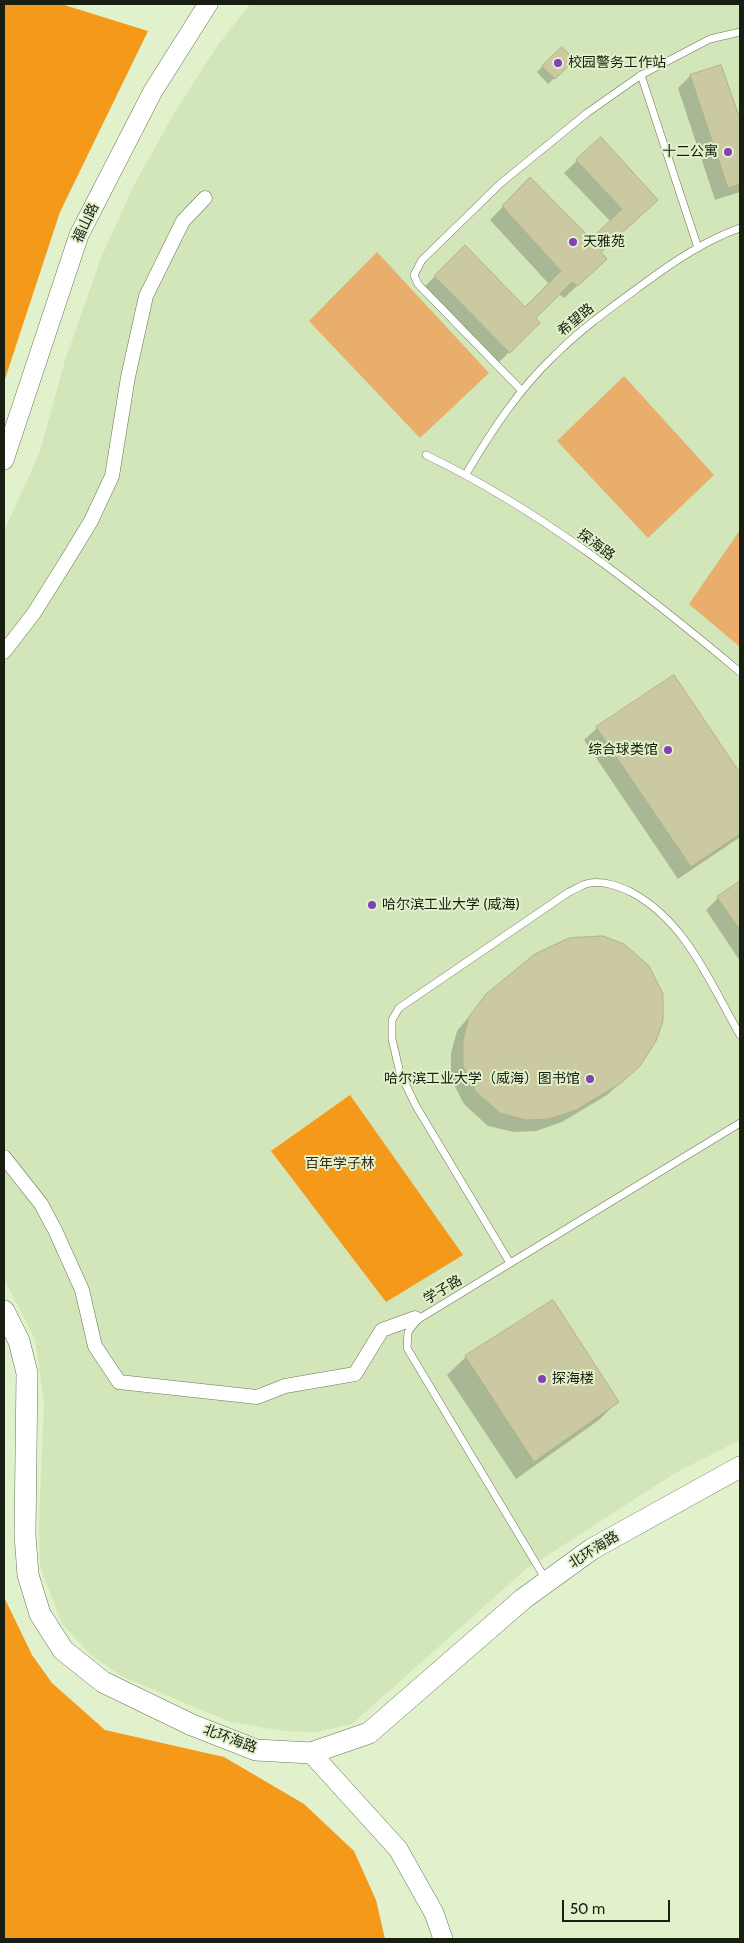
<!DOCTYPE html>
<html>
<head>
<meta charset="utf-8">
<style>
	body { margin:0 }
	#map { position:relative; width:744px; height:1943px; overflow:hidden; background:#e0f1cb; font-family:Cabin,sans-serif }
	canvas { display:block }
	.frame { position:absolute; inset:0; border:5px solid #181e10; pointer-events:none }
	.scale { position:absolute; left:562px; top:1900px; width:108px; height:22px; box-sizing:border-box; border:2px solid #181e10; border-top:0; padding-left:6px; font-size:15px; line-height:18px; white-space:nowrap; color:#181e10; -webkit-text-stroke:4px #e0f1cb; paint-order:stroke }
</style>
</head>
<body>
<div id="map">
<canvas width="744" height="1943"></canvas>
<div class="frame"></div>
<div class="scale">50 m</div>
</div>
<script>
const c = document.querySelector('canvas').getContext('2d');
c.lineJoin = 'round';
function fill(path, color) {
  c.fillStyle = color;
  c.fill(path, 'evenodd');
}
function strokePath(path, color, width, dash) {
  c.strokeStyle = color;
  c.lineWidth = width;
  c.lineCap = dash ? 'butt' : 'round';
  c.setLineDash(dash || []);
  c.stroke(path);
}
function drawText(font, color, halo, rows, align = 'center') {
  c.font = font + ' Cabin,"Noto Sans SC",sans-serif';
  c.lineWidth = 4;
  c.setLineDash([]);
  c.textBaseline = 'middle';
  c.strokeStyle = halo;
  c.fillStyle = color;
  for (const [text, x, y, turn = 0] of rows) {
    c.save();
    c.translate(x, y);
    c.rotate((+turn || 0) * Math.PI / 180);
    c.textAlign = isNaN(turn) ? turn : align;
    if (halo) c.strokeText(text, 0, 0);
    c.fillText(text, 0, 0);
    c.restore();
  }
}
const built = new Path2D(`
	M250,4H740V1440L675,1473L525,1570L352,1724L317,1732L283,1731L230,1722L121,1676L91,1655L62,1624L40,1566L39,1524L44,1402L35,1339L4,1279V531L40,452L65,360L101,258L134,185L176,110L218,45Z`);
const green = new Path2D(`
	M377,252L489,373L420,438L309,321Z
	M624,376L714,475L648,538L557,441Z
	M740,530V647L689,604Z`);
const forest = new Path2D(`
	M4,4H61L148,31L60,212L4,382Z
	M350,1095L463,1255L386,1302L271,1151Z
	M4,1589L5,1599L32,1655L52,1683L105,1730L224,1757L304,1804L354,1851L376,1900L385,1939H4Z`);
const shadow = new Path2D(`
	M573,60L548,84L537,72L543,66Z
	M720,67L740,123V192L715,200L678,88L690,76Z
	M601,138L656,200L600,252L593,271L564,298L559,294L534,318L539,323L497,364L422,289L465,247L525,309L549,284L490,220L530,179L591,241L611,222L564,173Z
	M673,676L740,775V837L678,879L584,740L597,728Z
	M740,883V961L706,910L718,898Z
	M487,995L626,1078L607,1095L562,1122L536,1131L514,1132L488,1126L464,1104L451,1079V1053L457,1031Z
	M466,1357L617,1402L599,1420L516,1479L447,1375Z`);
const building = new Path2D(`
	M562,47L575,60L555,79L542,66Z
	M721,65L740,119V184L728,188L690,75Z
	M601,137L658,200L601,252L607,259L578,286L572,282L536,318L540,323L510,353L434,276L465,245L525,307L561,271L502,206L530,177L591,239L622,209L576,160Z
	M674,675L740,773V834L691,867L596,727Z
	M740,881V930L717,897Z
	M603,936L624,944L649,966L663,994V1021L656,1041L640,1066L621,1083L576,1110L549,1119L527,1120L500,1113L476,1092L463,1066V1040L469,1017L486,994L535,954L569,938Z
	M553,1300L619,1402L534,1462L465,1356Z`);
const lane = new Path2D(`
	M641,75L698,248
	M522,391L418,284L414,275L422,260L501,183L587,113L641,75L710,39L740,32
	M426,455C541,510 643,591 740,672
	M466,474C491,432 518,390 554,356C581,329 612,307 642,285C673,262 704,241 740,228
	M510,1263L416,1106L400,1073L392,1039V1020L399,1008L569,892C576,889 583,884 590,883C605,881 618,886 631,892C686,921 710,983 740,1035
	M546,1580L407,1348L408,1332L417,1320L740,1123`);
const street = new Path2D(`
	M4,652L34,613L66,562L91,521L112,476L128,377L146,296L183,221L205,198
	M4,1157L41,1204L55,1230L82,1290L95,1346L119,1382L257,1397L285,1386L355,1374L382,1330L415,1318`);
const secondary = new Path2D(`
	M4,460L79,235L153,91L208,4
	M311,1753L398,1849L434,1913L443,1939`);
const primary = new Path2D(`
	M4,1311L19,1341L27,1373L25,1535L28,1575L40,1614L63,1650L103,1682L192,1725L256,1750L311,1753L369,1733L523,1599L592,1549L740,1467`);
const markers = [
	[558,63,5,"#8241b6"],
	[728,152,5,"#8241b6"],
	[573,242,5,"#8241b6"],
	[668,750,5,"#8241b6"],
	[372,905,5,"#8241b6"],
	[590,1079,5,"#8241b6"],
	[542,1379,5,"#8241b6"]
];
const poiNames = [
	["校园警务工作站",568,63],
	["十二公寓",718,152,"right"],
	["天雅苑",583,242],
	["综合球类馆",658,750,"right"],
	["哈尔滨工业大学 (威海)",382,905],
	["哈尔滨工业大学（威海）图书馆",580,1079,"right"],
	["探海楼",552,1379]
];
const streetNames = [
	["福山路",86,223,-65],
	["希望路",576,320,-40],
	["探海路",596,545,36],
	["学子路",443,1290,-31],
	["北环海路",594,1550,-32],
	["北环海路",230,1739,20]
];
const parkNames = [
	["百年学子林",340,1164]
];
fill(built, '#d2e6ba');
fill(green, '#e9ad6c');
fill(forest, '#f4991a');
fill(shadow, '#0003');
fill(building, '#cac9a2');
strokePath(building, '#b2b18a', 1);
strokePath(lane, '#697755', 8);
strokePath(street, '#697755', 15);
strokePath(secondary, '#697755', 20);
strokePath(primary, '#697755', 22);
strokePath(lane, '#fff', 7);
strokePath(street, '#fff', 14);
strokePath(secondary, '#fff', 19);
strokePath(primary, '#fff', 21);
for (const [x, y, r, color] of markers) {
  const dot = new Path2D();
  dot.arc(x, y, r, 0, 2 * Math.PI);
  c.fillStyle = color;
  c.fill(dot);
  strokePath(dot, '#e0f1cb', 2);
}
drawText('14px', '#181e10', '#e0f1cb', poiNames, 'left');
drawText('14px', '#181e10', '#e0f1cb', streetNames);
drawText('14px', '#3a2917', '#e0f1cb', parkNames);
</script>
</body>
</html>
